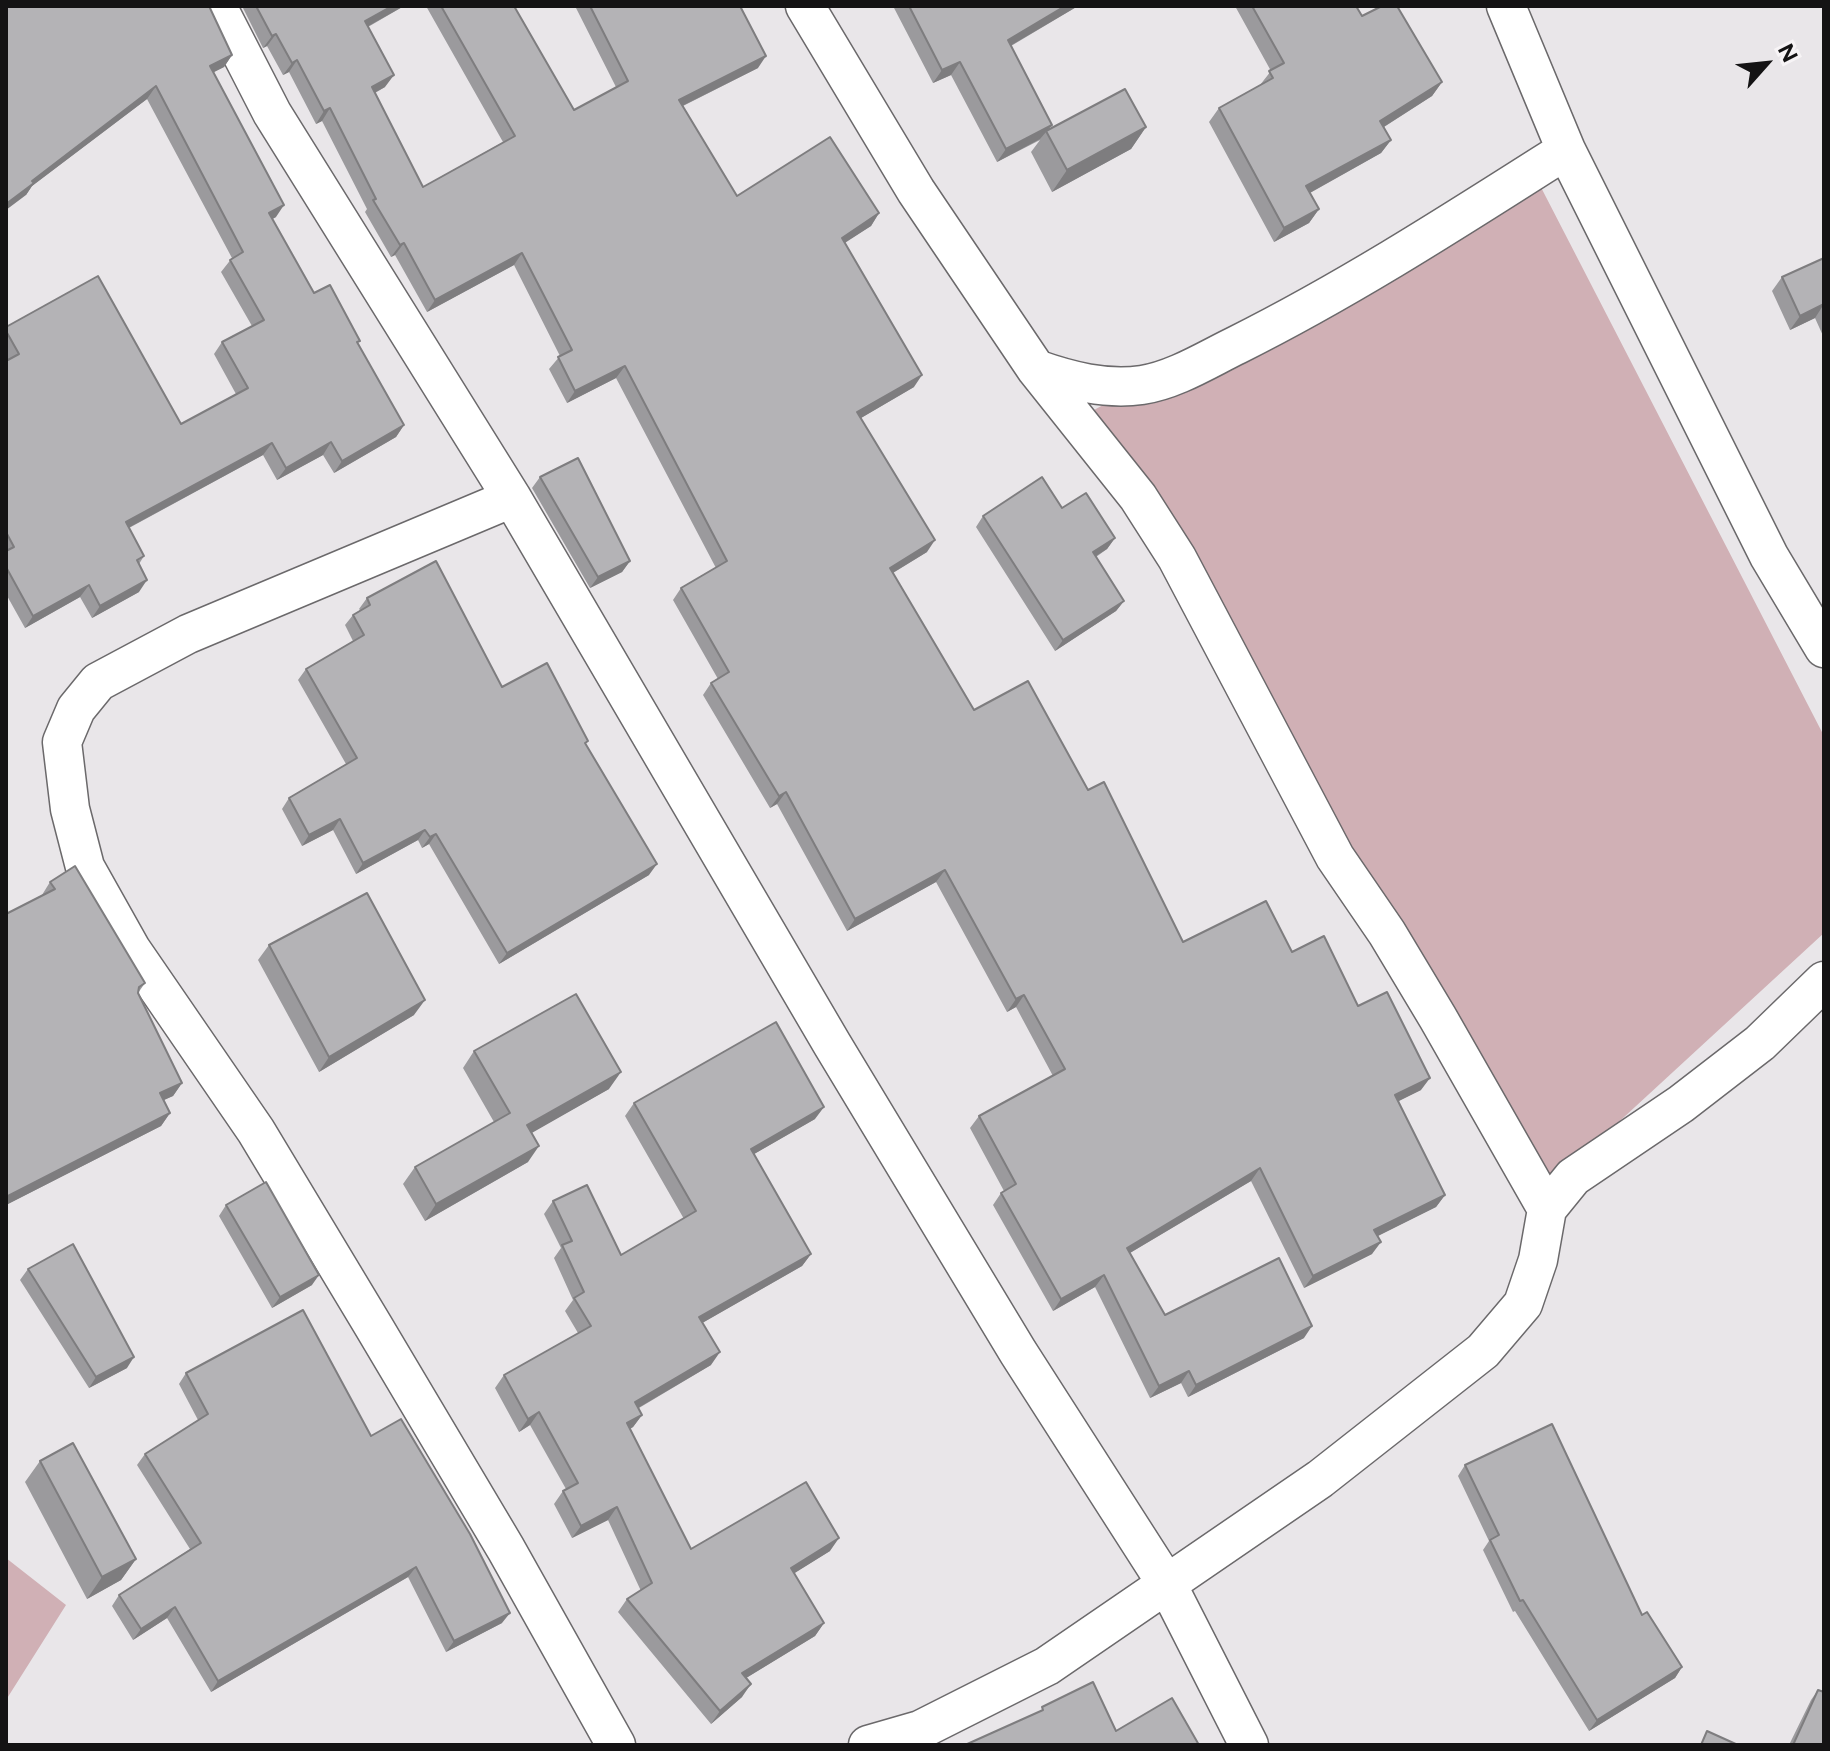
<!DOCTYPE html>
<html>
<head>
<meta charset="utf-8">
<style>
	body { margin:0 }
	#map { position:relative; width:1830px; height:1751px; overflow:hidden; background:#e9e6e9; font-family:Figtree,sans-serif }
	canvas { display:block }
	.frame { position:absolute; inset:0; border:8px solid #141314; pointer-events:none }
	.north { position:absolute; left:1726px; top:24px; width:80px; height:80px; -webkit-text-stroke:6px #f7f4f6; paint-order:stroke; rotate:63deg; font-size:22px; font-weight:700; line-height:32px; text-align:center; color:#141314 }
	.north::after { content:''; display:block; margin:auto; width:28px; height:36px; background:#141314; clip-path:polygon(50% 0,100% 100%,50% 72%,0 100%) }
</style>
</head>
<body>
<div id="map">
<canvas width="1830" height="1751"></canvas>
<div class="frame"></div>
<div class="north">N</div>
</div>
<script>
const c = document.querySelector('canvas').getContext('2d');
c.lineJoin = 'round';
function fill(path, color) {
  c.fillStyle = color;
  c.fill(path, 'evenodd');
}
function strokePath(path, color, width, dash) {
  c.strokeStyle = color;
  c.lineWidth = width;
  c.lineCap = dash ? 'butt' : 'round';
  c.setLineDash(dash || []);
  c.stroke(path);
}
const green = new Path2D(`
	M1531,168L1824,736V933L1535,1199L1094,410Z
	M6,1558L66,1605L6,1700Z`);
const minor = new Path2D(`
	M217,6L272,113L512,498L832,1044L1018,1352L1168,1586L1249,1745
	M805,6L916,191L1036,369L1138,497L1177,558L1335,857L1387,933L1438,1018L1547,1209
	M1506,6L1566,150L1769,556L1824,648
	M1036,369C1070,381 1105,390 1142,385C1175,380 1208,359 1237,345C1351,288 1459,218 1566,150
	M512,498L188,634L98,682L76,709L62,742L70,809L85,867L131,949L256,1131L374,1327L506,1549L616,1745
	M868,1745L920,1730L1047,1666L1320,1479L1483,1351L1523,1304L1538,1260L1547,1209L1573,1177L1681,1104L1760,1043L1824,981`);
const wall = new Path2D(`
	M6,6L232,55L224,67L214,72L276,217L272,219L314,293L358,344L404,425L396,437L334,473L323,455L277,480L263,455L129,528L144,556L139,564V592L92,618L80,597L25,628L6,594V361L7,360L6,358V327L181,424L236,394L214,354L222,342L252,326L221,272L232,258L147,99L32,186L26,195Z
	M242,6H404L368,27L385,87L375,93L423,187L503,142L426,6H514L574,110L616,87L575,6H740L758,68L683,106L737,196L879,213L871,226L845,242L914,387L861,418L927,552L893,573L974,710L1088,790L1183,942L1292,952L1358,1006L1421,1090L1398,1101L1445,1195L1436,1207L1377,1236L1372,1254L1304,1288L1251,1181L1130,1253L1165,1315L1304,1338L1188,1397L1181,1383L1150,1398L1095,1287L1053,1311L993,1205L1001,1193L1004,1191L970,1128L979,1116L1053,1076L1016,1007L1007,1012L936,882L847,931L777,804L770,808L703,695L711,683L718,679L673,600L681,588L716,568L616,378L567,403L549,369L560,356L514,265L427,312L395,255L391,257L365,212L367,209L322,121L316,124L289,72L283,75L267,46L263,48Z
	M893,6H1078L1011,46L1049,129L1146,127L1131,149L1052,192L1031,152L1040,140L997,162L951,75L933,83Z
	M1235,6H1356L1362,16L1442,82L1432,96L1384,127L1391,140L1381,153L1310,193L1319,209L1309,223L1274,242L1209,122L1219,108L1260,85L1271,71Z
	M1824,258V338L1815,318L1790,330L1772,291L1782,277Z
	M540,477L630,561L622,572L590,588L532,488Z
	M1062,508L1115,538L1107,549L1096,557L1124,601L1116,611L1055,651L976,527L983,516Z
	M367,598L502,687L586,744L649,875L499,964L429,844L422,848L418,840L356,874L333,830L302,846L282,809L289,798L346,764L298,680L306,669L353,641L345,625L353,615L360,610L359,609Z
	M50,882L145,983L138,993L182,1083L173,1096L163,1100L170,1113L161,1126L6,1205V914L42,895Z
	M269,945L414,1015L319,1072L258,960Z
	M474,1051L609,1089L532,1132L528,1162L425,1221L403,1184L415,1167L494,1122L463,1068Z
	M634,1103L815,1119L754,1154L811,1254L802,1266L702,1323L711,1365L639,1408L642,1415L633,1427L630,1429L691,1549L830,1551L794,1573L824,1623L815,1636L746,1678L742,1697L711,1724L618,1612L627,1599L641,1591L608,1520L572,1538L554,1504L563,1491L566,1489L530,1425L519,1432L495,1388L504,1375L578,1333L565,1311L573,1300L554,1258L561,1248L544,1214L553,1201L621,1255L684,1219L625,1116Z
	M226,1205L312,1285L272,1308L219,1216Z
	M28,1269L127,1368L89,1388L20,1280Z
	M186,1373L371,1436L502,1623L446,1652L408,1577L211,1692L167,1618L133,1640L112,1606L119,1595L190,1549L137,1465L145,1454L198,1420L179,1384Z
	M40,1461L136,1559L121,1580L87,1599L25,1482Z
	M1465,1465L1642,1615L1682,1667L1675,1678L1589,1731L1515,1611L1513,1612L1483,1550L1489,1541L1458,1476Z
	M1818,1690L1824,1745H1789L1811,1700Z`);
const shadedWall = new Path2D(`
	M392,6H404L356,33L365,21Z
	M1065,6H1078L998,53L1008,40Z
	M276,34L267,46L263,48L272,36Z
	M232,55L224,67L202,78L210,66Z
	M766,56L758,68L670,112L679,100Z
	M297,60L289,72L283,75L292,63Z
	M960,62L951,75L933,83L942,70Z
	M394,75L385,87L363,99L372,87Z
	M1442,82L1432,96L1371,135L1380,121Z
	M156,86L147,99L32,186L26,195L6,210V204L32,181Z
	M330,108L322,121L316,124L324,111Z
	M1052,125L1040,139L997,162L1006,149Z
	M1146,127L1131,149L1052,192L1067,170Z
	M1391,140L1381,153L1297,200L1306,186Z
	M284,205L276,217L260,226L269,213Z
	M1319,209L1309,223L1274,242L1284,228Z
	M879,213L871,226L834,250L842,238Z
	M404,243L395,255L391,257L400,245Z
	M522,253L514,265L427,312L435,300Z
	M1824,304L1815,318L1790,330L1800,316Z
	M625,366L616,378L567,403L575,391Z
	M922,375L914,387L849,425L857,412Z
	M404,425L396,437L334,473L342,461Z
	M331,442L323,455L277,480L286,468Z
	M272,443L263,455L117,534L126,522Z
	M1115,538L1107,549L1085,563L1093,552Z
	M935,540L927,552L881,580L890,568Z
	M630,561L622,572L590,588L598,577Z
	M147,580L139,592L92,618L100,606Z
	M89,585L80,597L25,628L33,616Z
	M1124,601L1116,611L1055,651L1063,640Z
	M786,792L777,804L770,808L779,796Z
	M340,819L333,830L302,846L309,835Z
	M425,830L418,840L356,874L363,863Z
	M436,834L429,844L422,848L430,837Z
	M657,864L649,875L499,964L507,953Z
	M945,870L936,882L847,931L855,919Z
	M1024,995L1016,1007L1007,1012L1016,999Z
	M425,1000L414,1015L319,1072L329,1057Z
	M621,1072L609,1089L516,1142L527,1125Z
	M1430,1078L1421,1090L1387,1107L1395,1095Z
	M182,1083L173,1096L151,1106L160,1093Z
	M824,1107L815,1119L742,1161L751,1149Z
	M170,1113L161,1126L6,1205V1197Z
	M539,1146L528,1162L425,1221L436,1204Z
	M1260,1168L1251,1181L1118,1260L1127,1248Z
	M1445,1195L1436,1207L1366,1242L1374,1230Z
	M1381,1242L1372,1254L1304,1288L1313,1276Z
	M811,1254L802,1266L690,1330L699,1317Z
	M319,1275L312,1285L272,1308L280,1297Z
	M1104,1275L1095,1287L1053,1311L1061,1299Z
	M1312,1326L1304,1338L1188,1397L1196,1385Z
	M720,1352L711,1365L626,1415L635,1402Z
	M134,1357L127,1368L89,1388L96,1377Z
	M1189,1371L1181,1383L1150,1398L1159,1386Z
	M539,1412L530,1425L519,1432L528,1419Z
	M642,1415L633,1427L618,1436L627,1423Z
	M617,1507L608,1520L572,1538L581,1526Z
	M839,1538L830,1551L782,1581L791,1568Z
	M136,1559L121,1580L87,1599L102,1577Z
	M416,1567L408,1577L211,1692L218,1681Z
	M175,1607L167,1618L133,1640L141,1629Z
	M510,1613L502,1623L446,1652L454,1641Z
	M824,1623L815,1636L733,1686L742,1673Z
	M1682,1667L1675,1678L1589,1731L1597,1720Z
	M751,1684L742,1697L711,1724L720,1711Z`);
const building = new Path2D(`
	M6,6H209L232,55L210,66L284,205L269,213L314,293L330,285L360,341L357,342L404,425L342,461L331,442L286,468L272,443L126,522L144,556L137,560L147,580L100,606L89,585L33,616L6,567V551L14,547L6,532V361L19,354L6,331V327L98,276L181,424L248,388L222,342L264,320L230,260L243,252L156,86L32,181L34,183L6,204Z
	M256,6H392L365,21L394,75L372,87L423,187L515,136L441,6H514L574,110L628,81L590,6H740L766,56L679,100L737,196L830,137L879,213L842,238L922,375L857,412L935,540L890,568L974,710L1028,681L1088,790L1104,782L1183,942L1266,901L1292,952L1324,936L1358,1006L1387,992L1430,1078L1395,1095L1445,1195L1374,1230L1381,1242L1313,1276L1260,1168L1127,1248L1165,1315L1279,1258L1312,1326L1196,1385L1189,1371L1159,1386L1104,1275L1061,1299L1001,1193L1016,1184L979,1116L1065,1069L1024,995L1016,999L945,870L855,919L786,792L779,796L711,683L729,672L681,588L727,561L625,366L575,391L558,357L572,350L522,253L435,300L404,243L400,245L373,200L376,199L330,108L324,111L297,60L292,63L276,34L272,36Z
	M909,6H1065L1008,40L1052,125L1006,149L960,62L942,70Z
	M1252,6H1356L1362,16L1382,6H1397L1442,82L1380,121L1391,140L1306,186L1319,209L1284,228L1219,108L1273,78L1269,71L1284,63Z
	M1125,89L1146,127L1067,170L1046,131Z
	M1824,258V304L1800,316L1782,277Z
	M578,458L630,561L598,577L540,477Z
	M1042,477L1062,508L1086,493L1115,538L1093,552L1124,601L1063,640L983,516Z
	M436,561L502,687L547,663L588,741L585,743L657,864L507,953L436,834L430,837L425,830L363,863L340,819L309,835L289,798L357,758L306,669L364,635L353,615L370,605L367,598Z
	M75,866L145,983L139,987L138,993L182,1083L160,1093L170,1113L6,1197V914L55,889L50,882Z
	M367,893L425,1000L329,1057L269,945Z
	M576,994L621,1072L527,1125L539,1146L436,1204L415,1167L510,1113L474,1051Z
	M776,1022L824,1107L751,1149L811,1254L699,1317L720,1352L635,1402L642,1415L627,1423L691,1549L806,1482L839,1538L791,1568L824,1623L742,1673L751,1684L720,1711L627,1599L652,1583L617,1507L581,1526L563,1491L578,1483L539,1412L528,1419L504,1375L591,1326L574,1298L584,1292L562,1245L572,1241L553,1201L587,1185L621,1255L696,1211L634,1103Z
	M266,1182L319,1275L280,1297L226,1205Z
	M73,1244L134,1357L96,1377L28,1269Z
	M303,1310L371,1436L401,1419L470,1534L510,1613L454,1641L416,1567L218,1681L175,1607L141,1629L119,1595L201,1543L145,1454L208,1414L186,1373Z
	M1552,1424L1642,1615L1647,1612L1682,1667L1597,1720L1523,1600L1520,1601L1490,1540L1499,1535L1465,1465Z
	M73,1443L136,1559L102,1577L40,1461Z
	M1093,1682L1116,1731L1172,1698L1199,1745H965L1043,1710L1042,1707Z
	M1818,1690L1824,1692V1745H1793Z
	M1707,1731L1738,1745H1701Z`);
fill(green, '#d0b0b5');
strokePath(minor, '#6b696b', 41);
strokePath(minor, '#fff', 38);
fill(wall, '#9b9a9d');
fill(shadedWall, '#7e7d7f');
fill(building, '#b4b3b6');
strokePath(building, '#7e7d7f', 2);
</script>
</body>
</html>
